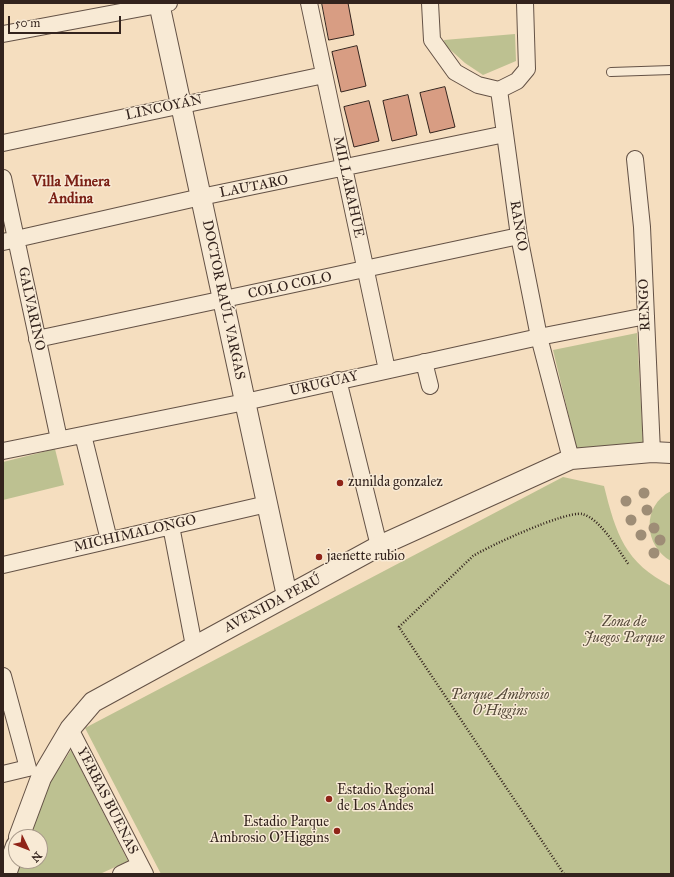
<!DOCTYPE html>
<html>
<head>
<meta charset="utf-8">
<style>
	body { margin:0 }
	#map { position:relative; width:674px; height:877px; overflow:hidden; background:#f5debf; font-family:"IM FELL Great Primer",serif }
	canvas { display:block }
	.frame { position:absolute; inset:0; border:4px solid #33231d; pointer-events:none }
	.north { position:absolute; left:8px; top:829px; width:40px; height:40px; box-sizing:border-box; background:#f8ead5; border:1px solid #a99a8b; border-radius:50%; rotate:133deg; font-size:11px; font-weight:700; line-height:16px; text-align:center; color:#33231d }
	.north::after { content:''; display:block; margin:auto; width:14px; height:18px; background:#8f2418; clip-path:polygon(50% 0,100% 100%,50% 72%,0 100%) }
	.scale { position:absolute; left:8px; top:16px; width:113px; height:18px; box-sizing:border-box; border:2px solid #33231d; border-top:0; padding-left:5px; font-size:12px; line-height:14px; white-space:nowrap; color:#33231d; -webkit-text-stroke:3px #f8ead5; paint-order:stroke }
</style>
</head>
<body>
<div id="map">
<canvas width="674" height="877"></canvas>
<div class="frame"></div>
<div class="north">N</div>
<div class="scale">50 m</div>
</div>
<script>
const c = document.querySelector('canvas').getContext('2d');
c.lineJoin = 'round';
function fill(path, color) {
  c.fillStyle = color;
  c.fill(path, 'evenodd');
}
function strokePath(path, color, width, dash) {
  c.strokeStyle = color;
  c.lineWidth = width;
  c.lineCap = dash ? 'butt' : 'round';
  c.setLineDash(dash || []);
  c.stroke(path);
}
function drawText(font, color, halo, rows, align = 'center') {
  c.font = font + ' "IM FELL Great Primer",serif';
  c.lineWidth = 3;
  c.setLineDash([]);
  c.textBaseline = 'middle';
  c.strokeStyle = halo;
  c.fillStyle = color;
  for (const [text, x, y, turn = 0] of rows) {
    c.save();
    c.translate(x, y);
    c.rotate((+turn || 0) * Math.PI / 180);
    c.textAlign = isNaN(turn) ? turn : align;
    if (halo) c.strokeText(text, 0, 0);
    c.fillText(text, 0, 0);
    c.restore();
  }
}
const green = new Path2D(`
	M515,34L516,61L483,75L465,63L445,45L444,40Z
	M637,333L643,443L577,450L553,350Z
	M55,449L64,485L3,500V462Z
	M563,477L604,486C616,534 625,563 671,586V874H161L85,728Z
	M671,491V561C644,546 641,506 671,491Z
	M71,750L128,861L100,874H17L22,861H40V837H30L49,784Z`);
const building = new Path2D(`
	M322,3H348L354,35L329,40Z
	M357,46L366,86L341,92L332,52Z
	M445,87L455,127L430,133L420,93Z
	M408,95L417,135L392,141L383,101Z
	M369,101L379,141L354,147L344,107Z`);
const path = new Path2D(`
	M564,874L399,627L473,556C489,546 565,511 582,514C600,518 619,551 629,565`);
const service = new Path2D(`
	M611,72L671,70`);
const minor = new Path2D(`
	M309,3L387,370
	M430,3L432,40L455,72L478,85L499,90
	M525,3L527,69L517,81L499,90L519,236L539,337L571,459
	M3,34L169,3
	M3,143L324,75
	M635,159L642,227L652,452
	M3,178L59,439
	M3,242L201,197L505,134
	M37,339L519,236
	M424,362L430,386
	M338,380L379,546
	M83,435L109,540
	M3,451L245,402L539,337L646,316
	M171,526L194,646
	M3,565L267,504
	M3,676L28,768
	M70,729L145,874
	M3,774L28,768
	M121,874L140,865`);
const tertiary = new Path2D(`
	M159,3L287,596
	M19,837L41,778L70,729L93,702L379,546L571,459L652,452L671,453
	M6,874L16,846`);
const trees = [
	[644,493],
	[626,501],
	[647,510],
	[631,520],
	[654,528],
	[641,535],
	[660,540],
	[654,553]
];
const markers = [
	[340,483,4,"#8f2418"],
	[319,557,4,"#8f2418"],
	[329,799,4,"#8f2418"],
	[337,831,4,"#8f2418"]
];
const streetNames = [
	["LINCOYÁN",164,108,-12],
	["LAUTARO",254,187,-11],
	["MILLARAHUE",348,187,78],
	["RANCO",518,226,81],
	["COLO COLO",290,286,-12],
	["DOCTOR RAÚL VARGAS",223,300,78],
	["RENGO",645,305,-92],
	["GALVARINO",31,309,78],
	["URUGUAY",324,384,-13],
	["MICHIMALONGO",135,534,-13],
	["AVENIDA PERÚ",273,604,-28],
	["YERBAS BUENAS",107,801,63]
];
const poiNames = [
	["zunilda gonzalez",348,483],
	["jaenette rubio",327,557],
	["Estadio Regional",337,791],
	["de Los Andes",337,807],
	["Estadio Parque",329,823,"right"],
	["Ambrosio O'Higgins",329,839,"right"]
];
const parkNames = [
	["Zona de",624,623],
	["Juegos Parque",624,639],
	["Parque Ambrosio",500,696],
	["O'Higgins",500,712]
];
const neighbourhoodNames = [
	["Villa Minera",71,182],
	["Andina",71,199]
];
fill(green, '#bdc191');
fill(building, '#d89d83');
strokePath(building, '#33231d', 1);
strokePath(service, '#645246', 10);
strokePath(minor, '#645246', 18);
strokePath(tertiary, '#645246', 22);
strokePath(path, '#33231d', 2.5, [1, 2]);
strokePath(service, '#f8ead5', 8);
strokePath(minor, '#f8ead5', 16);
strokePath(tertiary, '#f8ead5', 20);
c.fillStyle = '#9e8d76';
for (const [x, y] of trees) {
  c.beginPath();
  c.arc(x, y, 5.5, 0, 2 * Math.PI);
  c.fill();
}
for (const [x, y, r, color] of markers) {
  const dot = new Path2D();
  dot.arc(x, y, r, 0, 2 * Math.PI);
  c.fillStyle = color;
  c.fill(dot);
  strokePath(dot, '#f8ead5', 1.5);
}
drawText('14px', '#33231d', '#f8ead5', streetNames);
drawText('14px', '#33231d', '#f8ead5', poiNames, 'left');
drawText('italic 14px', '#564a3a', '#f8ead5', parkNames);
drawText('bold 15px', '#7a1f14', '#f8ead5', neighbourhoodNames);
</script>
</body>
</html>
